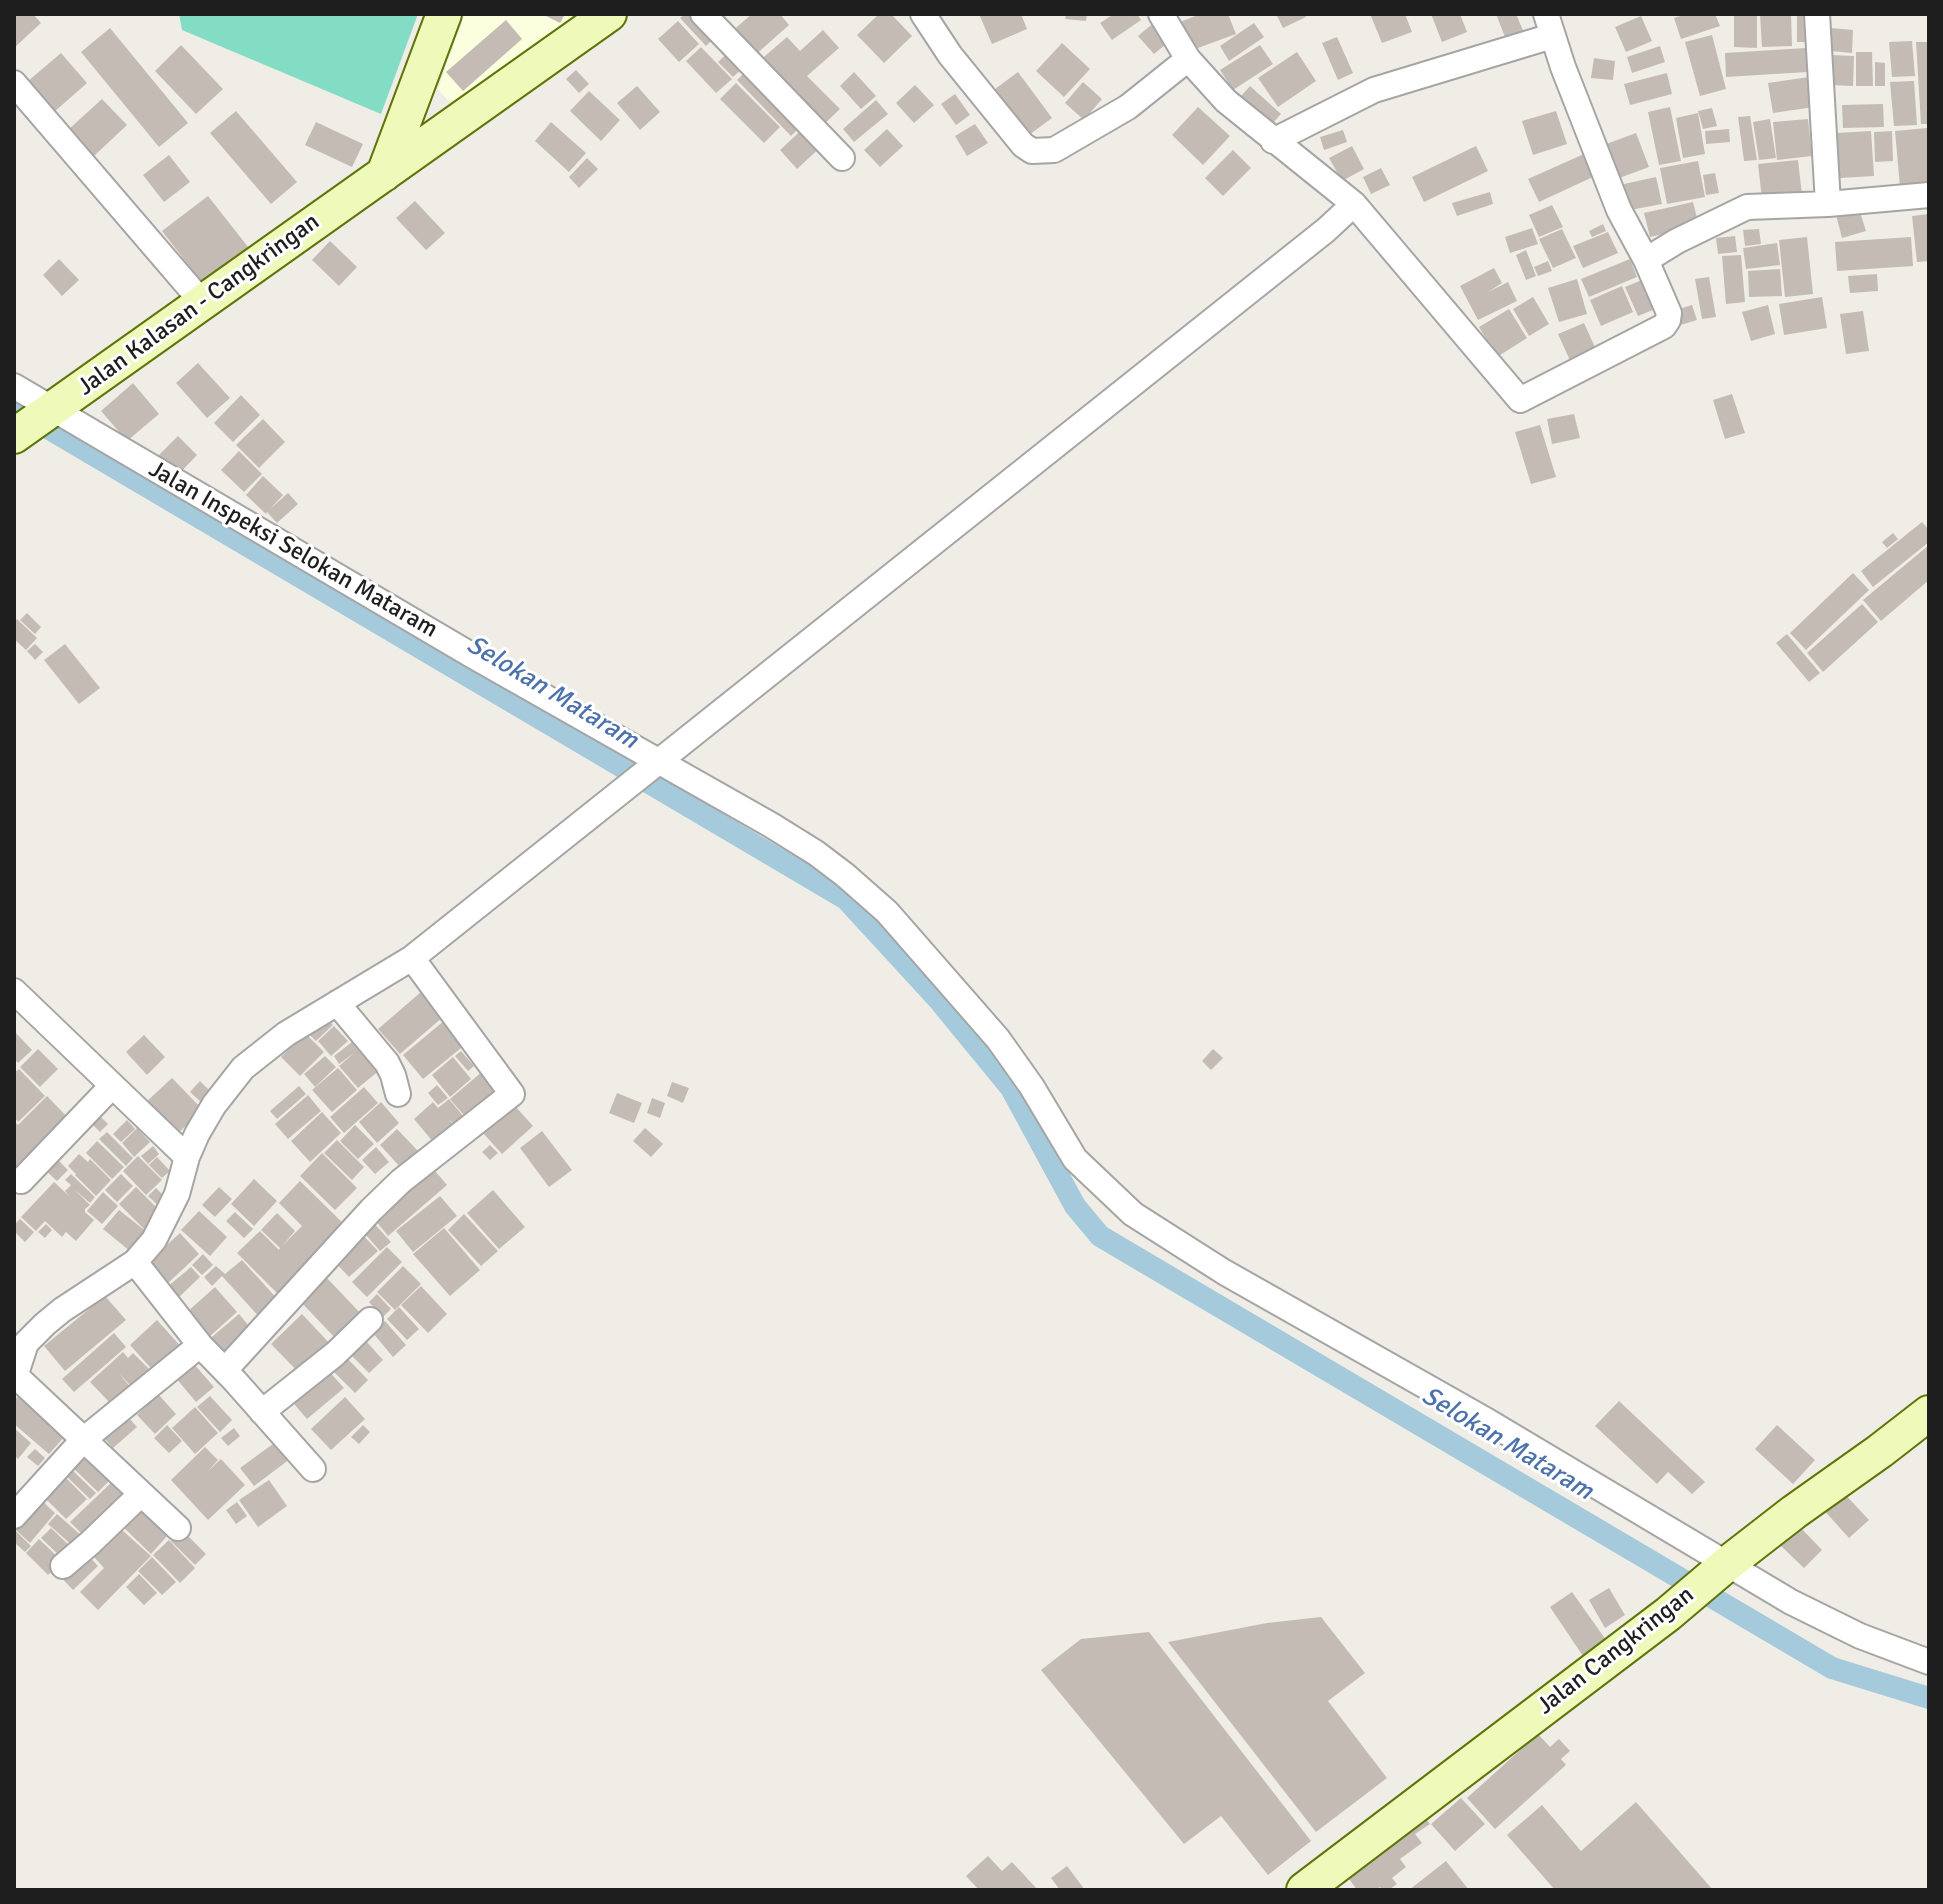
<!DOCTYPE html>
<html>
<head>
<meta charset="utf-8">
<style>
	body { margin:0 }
	#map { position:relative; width:1943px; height:1904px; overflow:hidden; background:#efede5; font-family:Signika,sans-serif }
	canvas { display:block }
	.frame { position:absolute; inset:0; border:16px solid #1e1e1e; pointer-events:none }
</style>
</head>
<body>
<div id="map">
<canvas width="1943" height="1904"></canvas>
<div class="frame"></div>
</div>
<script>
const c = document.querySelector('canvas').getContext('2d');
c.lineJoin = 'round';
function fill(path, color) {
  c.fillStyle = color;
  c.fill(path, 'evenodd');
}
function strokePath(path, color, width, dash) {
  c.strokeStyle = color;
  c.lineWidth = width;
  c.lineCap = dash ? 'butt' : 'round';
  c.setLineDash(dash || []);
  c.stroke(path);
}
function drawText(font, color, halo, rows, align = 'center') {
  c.font = font + ' Signika,sans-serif';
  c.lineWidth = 6;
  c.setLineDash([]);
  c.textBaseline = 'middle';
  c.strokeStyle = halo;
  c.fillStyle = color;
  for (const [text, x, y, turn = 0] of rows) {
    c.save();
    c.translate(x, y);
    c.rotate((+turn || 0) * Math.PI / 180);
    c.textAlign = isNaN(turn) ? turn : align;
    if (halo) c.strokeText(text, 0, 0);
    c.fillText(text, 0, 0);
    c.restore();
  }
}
const education = new Path2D(`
	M465,14H588L450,103L438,89Z`);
const pitch = new Path2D(`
	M179,14H418L381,114L182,30Z`);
const canal = new Path2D(`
	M14,408L846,899L938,999L1011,1088L1075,1206L1100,1236L1832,1668L1929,1698`);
const building = new Path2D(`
	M14,14H33L41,23L14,48Z
	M542,14H565L560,23Z
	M685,14H699L718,34L706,46L680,18Z
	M752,14H780L789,25L753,57L731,32Z
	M879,14H891L912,36L884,63L857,35Z
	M979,14H1021L1027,29L992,44Z
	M1066,14H1087L1086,21L1065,19Z
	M1114,14H1137L1141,20L1112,40L1100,23Z
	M1201,14H1228L1236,34L1187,52L1177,23Z
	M1276,14H1305L1306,17L1283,28Z
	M1370,14H1405L1412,32L1382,43Z
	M1431,14H1460L1467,32L1442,42Z
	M1496,14H1516L1525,35L1507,42Z
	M1686,14H1715L1720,26L1681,39L1674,18Z
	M1734,14H1757V48L1734,47Z
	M1760,14H1791L1792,46L1762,47Z
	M1797,14H1815V42H1797Z
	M1641,16L1652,41L1626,52L1615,27Z
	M506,20L522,39L463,91L446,72Z
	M678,21L699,44L679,62L658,39Z
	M1156,21L1171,40L1154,54L1138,36Z
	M1254,23L1264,37L1229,61L1220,46Z
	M110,28L188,123L159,147L81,52Z
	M1831,28L1853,30L1852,53L1830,51Z
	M823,30L839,48L807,76L840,109L820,128L788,95L796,86L787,94L758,62L787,37L800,51Z
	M1712,35L1726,89L1700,96L1685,42Z
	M1337,37L1353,73L1338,80L1322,43Z
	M1912,41L1915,76L1892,77L1889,42Z
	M1916,42H1929V124H1921Z
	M1062,43L1090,69L1064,97L1036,71Z
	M181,45L223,89L196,114L155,71Z
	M1260,45L1273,64L1233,90L1220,70Z
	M1660,46L1665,62L1632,73L1627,57Z
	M701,47L732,79L716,93L686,61Z
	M733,48L748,63L733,77L718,62Z
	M1806,48L1807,72L1726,77L1725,53Z
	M1297,52L1316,81L1278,107L1258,78Z
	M1856,52H1872L1873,86H1856Z
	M61,53L87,83L53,113L27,82Z
	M1832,55L1854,56L1853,86L1831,85Z
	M1594,58L1615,61L1613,80L1591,78Z
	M1875,62L1885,63V86H1875Z
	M750,67L805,122L791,136L737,80Z
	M576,70L589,84L579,93L566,79Z
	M854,72L876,96L861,109L840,86Z
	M1018,72L1052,118L1029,135L995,89Z
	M1667,73L1672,94L1630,105L1624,84Z
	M1816,76L1821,106L1773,113L1768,83Z
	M1914,81L1917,125L1894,126L1890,82Z
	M1083,82L1102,99L1084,120L1065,103Z
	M736,83L780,127L764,143L720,99Z
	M915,85L934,105L914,123L896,103Z
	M637,86L660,112L640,130L617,103Z
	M1250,86L1281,114L1266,131L1235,103Z
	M589,91L620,120L601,141L570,111Z
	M955,94L970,115L956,125L941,104Z
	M102,99L127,125L94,156L69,129Z
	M876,100L888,114L854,142L843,129Z
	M1883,104L1884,127L1843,128L1842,105Z
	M1198,107L1230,136L1203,165L1172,135Z
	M1670,107L1681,161L1659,165L1648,112Z
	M1712,108L1717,126L1703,129L1698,111Z
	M236,111L297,182L271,204L210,133Z
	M1556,111L1567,144L1533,155L1522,121Z
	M1698,113L1705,154L1683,158L1676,118Z
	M1750,116L1757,160L1744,161L1738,117Z
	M1770,119L1776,158L1759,160L1753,122Z
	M1808,119L1812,156L1777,160L1773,122Z
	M316,122L363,144L352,167L305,145Z
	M551,122L586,153L569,172L535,141Z
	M975,124L988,143L967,156L955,136Z
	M807,125L824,144L797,169L780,150Z
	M1927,128L1929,184L1900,187L1895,131Z
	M887,129L903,146L880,167L864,150Z
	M1729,129L1730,142L1706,144L1705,131Z
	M1343,130L1347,142L1324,150L1320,137Z
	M1871,131L1874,176L1840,178L1837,133Z
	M1892,131L1893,161L1875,162L1874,132Z
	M1636,133L1649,167L1614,180L1601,146Z
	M1352,146L1364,169L1342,181L1329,158Z
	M1476,146L1488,171L1424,202L1412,177Z
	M1233,150L1251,168L1223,196L1205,178Z
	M1584,154L1595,176L1539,202L1528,179Z
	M169,155L190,182L164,202L143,175Z
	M587,158L598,169L579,188L569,177Z
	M1798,160L1802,195L1762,199L1758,164Z
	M1698,161L1705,197L1667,204L1660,168Z
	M1381,168L1390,185L1371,194L1363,177Z
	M1715,173L1719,193L1706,195L1703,175Z
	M1656,177L1662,204L1630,210L1624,184Z
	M1490,192L1493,204L1457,216L1452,203Z
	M208,196L252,252L206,288L162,231Z
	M415,201L445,233L426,250L396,218Z
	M1693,202L1699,226L1650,237L1644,213Z
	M1552,205L1563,227L1539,237L1529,215Z
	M1859,209L1866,231L1842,238L1836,215Z
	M1929,214V261L1917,262L1912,216Z
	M1603,224L1606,231L1592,237L1589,231Z
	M1532,228L1538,244L1510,253L1505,237Z
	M1562,229L1576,258L1553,268L1539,239Z
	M1759,229L1761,244L1745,246L1743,230Z
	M1608,232L1618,253L1583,268L1573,246Z
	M1735,236L1737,252L1718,254L1716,238Z
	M1807,237L1813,294L1785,297L1779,240Z
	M1911,237L1913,266L1837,271L1835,242Z
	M330,241L357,267L339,286L312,260Z
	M1777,243L1780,265L1746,269L1743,248Z
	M1526,250L1536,276L1526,280L1516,255Z
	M1741,255L1745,302L1726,304L1722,256Z
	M59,259L79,280L62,296L43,275Z
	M1630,259L1637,277L1589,297L1581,279Z
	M1548,261L1552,271L1538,276L1534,267Z
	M1494,268L1502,283L1488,292L1508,282L1517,301L1478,320L1460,286Z
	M1780,269L1782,296L1749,297L1748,271Z
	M1877,274L1878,291L1850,293L1848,276Z
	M1709,277L1716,317L1702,319L1695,279Z
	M1577,279L1587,314L1559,322L1548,288Z
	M1642,280L1655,309L1638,316L1625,287Z
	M1622,286L1633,312L1601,326L1590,300Z
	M1533,297L1549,324L1529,336L1513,309Z
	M1822,297L1827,328L1784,335L1779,304Z
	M1692,305L1697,320L1677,326L1673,311Z
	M1768,305L1775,334L1751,341L1742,312Z
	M1509,309L1527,338L1497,357L1479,327Z
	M1863,311L1869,351L1846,354L1840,314Z
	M1584,323L1598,354L1572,365L1558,334Z
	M198,363L230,398L207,418L176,383Z
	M133,383L159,414L127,441L101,411Z
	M1732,394L1745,433L1725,439L1713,400Z
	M241,395L260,415L233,442L214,423Z
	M1574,414L1580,438L1552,444L1547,419Z
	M263,419L285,442L259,468L236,445Z
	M1540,425L1556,477L1531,484L1515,432Z
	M178,436L197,455L176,477L156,458Z
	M239,451L262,474L244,492L221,470Z
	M263,476L283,495L270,509L288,493L298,504L277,523L267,512L266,514L246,495Z
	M1922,522L1929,530V542L1873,587L1861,571Z
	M1893,533L1898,539L1887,548L1882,542Z
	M1929,545V580L1881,621L1863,600Z
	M1853,573L1869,590L1806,650L1790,633Z
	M1862,604L1878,622L1823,672L1807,653Z
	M27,613L41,627L35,634L20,620Z
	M17,619L37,638L26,650L14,639V622Z
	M1787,634L1820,673L1809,682L1776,643Z
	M35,644L43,652L35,660L27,651Z
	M65,644L100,688L79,704L44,660Z
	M421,992L443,1017L400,1054L378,1029Z
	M327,1019L333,1025L316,1041L310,1035Z
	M445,1020L466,1044L423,1079L403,1055Z
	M334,1026L348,1041L331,1056L318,1041Z
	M14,1031L32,1050L18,1063L14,1058Z
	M305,1033L324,1052L300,1076L281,1057Z
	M144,1035L165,1057L147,1075L126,1052Z
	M352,1042L358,1050L361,1046L381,1069L358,1088L339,1066L354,1053L339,1064L334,1056Z
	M38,1049L58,1069L40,1087L20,1067Z
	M1213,1049L1223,1058L1211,1070L1202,1061Z
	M461,1051L474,1066L468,1071L455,1056Z
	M325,1056L336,1067L315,1087L304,1074Z
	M453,1057L471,1079L450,1097L432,1075Z
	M338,1068L357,1090L332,1112L312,1090Z
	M19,1069L45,1096L18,1122L14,1117V1073Z
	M483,1071L503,1093L469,1121L450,1099Z
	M172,1078L203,1110L175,1136L145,1103Z
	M200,1081L212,1093L203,1104L190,1092Z
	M672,1082L689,1088L683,1103L667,1096Z
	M437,1085L448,1098L438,1105L428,1093Z
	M299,1086L306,1094L277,1119L270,1111Z
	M364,1087L378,1103L344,1133L330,1117Z
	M617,1093L642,1103L634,1123L609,1113Z
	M308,1095L321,1111L288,1139L275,1124Z
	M47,1096L73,1123L21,1173L14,1166V1121L18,1125Z
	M652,1098L665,1103L660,1118L647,1113Z
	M449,1099L469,1123L460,1131L449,1119L454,1126L434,1143L414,1119L433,1102L438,1108Z
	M381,1102L399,1123L377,1143L359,1122Z
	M503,1102L510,1111L515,1106L533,1126L502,1154L483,1133L478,1138L471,1130Z
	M96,1112L108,1124L100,1132L88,1120Z
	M322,1112L341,1133L310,1162L291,1141Z
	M127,1120L135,1129L121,1142L113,1134Z
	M355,1125L374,1144L358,1159L340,1141Z
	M137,1128L150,1142L134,1157L122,1143Z
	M645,1128L663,1144L651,1157L633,1141Z
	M397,1129L419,1152L402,1169L380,1145Z
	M542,1131L572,1170L549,1187L520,1148Z
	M107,1132L133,1158L126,1166L99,1139Z
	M337,1140L364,1167L352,1180L324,1153Z
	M97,1141L124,1167L112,1179L86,1153Z
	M490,1145L498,1153L490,1160L482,1152Z
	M153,1146L159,1154L148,1164L141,1156Z
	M376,1147L389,1162L375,1174L362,1160Z
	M322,1153L357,1188L335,1210L300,1176Z
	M79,1154L88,1162L90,1159L111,1180L96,1196L75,1175L76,1174L68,1166Z
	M54,1156L68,1170L57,1181L42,1167Z
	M138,1156L162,1180L146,1195L123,1171Z
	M157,1157L170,1171L162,1178L149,1165Z
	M430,1165L447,1185L388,1236L371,1215Z
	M71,1174L95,1197L90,1203L74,1189L90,1205L85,1209V1212L94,1220L76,1241L66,1232L62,1237L45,1221L36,1231L21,1217L54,1182L69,1196L65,1191L71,1185L65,1180Z
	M121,1174L133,1186L117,1202L105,1190Z
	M254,1179L277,1201L254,1226L231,1204Z
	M300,1181L352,1232L284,1300L237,1253L260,1231L279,1250L280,1248L261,1230L277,1213L295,1231L282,1246L302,1226L279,1203Z
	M136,1187L162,1213L145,1230L119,1204Z
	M219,1187L232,1199L215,1217L202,1205Z
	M156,1188L169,1201L161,1208L148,1196Z
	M493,1190L525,1227L499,1249L467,1213Z
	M103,1192L118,1206L102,1224L87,1211Z
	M440,1196L457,1216L413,1252L396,1231Z
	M119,1210L152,1236L136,1256L103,1229Z
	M199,1211L227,1237L210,1256L181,1230Z
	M235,1212L253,1229L244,1238L226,1221Z
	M464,1214L498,1251L481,1266L448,1230Z
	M20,1219L34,1232L25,1242L14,1231V1225Z
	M370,1219L391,1242L380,1251L360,1228Z
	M46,1224L52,1230L45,1238L38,1232Z
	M444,1228L480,1270L450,1296L413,1254Z
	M360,1232L378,1251L349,1277L331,1258Z
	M180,1233L199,1254L167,1284L147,1263Z
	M387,1247L402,1262L367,1297L352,1282Z
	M203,1254L213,1265L202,1275L192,1265Z
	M242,1260L281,1303L262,1320L222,1276L212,1286L204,1277L216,1266L225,1274Z
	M403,1266L421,1284L395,1310L377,1292Z
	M191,1267L200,1277L177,1299L166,1288Z
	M325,1276L364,1317L338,1341L299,1300Z
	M421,1286L447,1314L428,1333L401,1305Z
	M215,1287L237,1312L208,1338L186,1313Z
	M377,1294L391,1309L383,1317L369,1302Z
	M105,1296L126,1320L65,1371L44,1346Z
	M399,1307L419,1329L407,1340L387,1319Z
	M239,1314L254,1332L223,1359L207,1341Z
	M302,1314L333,1347L303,1377L271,1344Z
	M157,1320L184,1350L157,1375L130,1345Z
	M385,1321L406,1345L393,1357L372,1332Z
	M114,1333L126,1347L74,1392L62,1379Z
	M366,1341L383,1360L369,1373L351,1355Z
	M123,1352L128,1358L133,1353L149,1369L143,1374L151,1382L138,1394L118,1372L131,1388L112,1405L90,1382Z
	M344,1355L368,1380L355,1393L330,1368Z
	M194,1364L214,1387L196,1402L176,1378Z
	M325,1367L344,1388L307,1419L289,1398Z
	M21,1393L66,1435L49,1454L14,1424V1401Z
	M158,1394L176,1414L155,1434L137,1415Z
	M210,1396L232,1420L220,1432L197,1407Z
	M345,1397L365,1419L331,1450L311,1429Z
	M1619,1401L1705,1482L1692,1494L1668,1472L1657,1484L1595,1426Z
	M195,1407L218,1433L195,1454L172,1428Z
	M122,1410L137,1427L113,1448L97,1430Z
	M167,1425L182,1441L169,1453L154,1438Z
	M363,1425L370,1432L359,1444L351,1437Z
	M1777,1425L1815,1460L1793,1484L1755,1449Z
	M14,1428L31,1443L18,1459L14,1455Z
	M234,1428L240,1436L228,1446L221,1438Z
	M277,1441L290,1459L254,1486L240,1468Z
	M83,1447L113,1477L98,1492L68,1463Z
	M205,1447L218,1460L208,1471L221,1459L245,1485L208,1520L171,1480Z
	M35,1449L45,1458L38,1466L27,1457Z
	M68,1466L96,1493L90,1499L63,1473Z
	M64,1476L87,1499L66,1519L43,1496Z
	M269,1480L287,1506L258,1527L239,1500Z
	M113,1481L131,1499L90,1542L70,1522Z
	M1840,1489L1869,1520L1849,1538L1821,1507Z
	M40,1499L55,1513L30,1543L15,1529L33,1510Z
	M237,1502L247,1516L236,1524L226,1510Z
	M138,1506L168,1535L151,1554L120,1524Z
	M57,1514L82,1536L73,1546L48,1524Z
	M1800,1527L1822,1550L1804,1568L1781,1546Z
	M51,1528L74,1550L64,1560L41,1538Z
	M122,1530L151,1556L98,1610L80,1592L104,1568L94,1557Z
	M182,1530L206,1554L195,1565L171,1541Z
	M16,1531L31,1546L25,1552L14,1542Z
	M39,1539L62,1561L48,1575L26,1553Z
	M169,1540L195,1568L180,1583L153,1555Z
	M83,1550L98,1566L73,1590L58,1574Z
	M152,1557L176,1582L162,1595L138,1571Z
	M139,1574L157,1593L144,1605L126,1587Z
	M1609,1588L1625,1615L1605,1628L1589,1600Z
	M1572,1592L1606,1640L1583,1656L1550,1607Z
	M1321,1617L1365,1673L1328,1701L1387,1778L1316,1832L1168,1642L1267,1623Z
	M1149,1632L1311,1841L1268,1875L1221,1816L1184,1844L1041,1670L1081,1639Z
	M1538,1734L1550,1747L1559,1739L1570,1751L1561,1759L1566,1765L1495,1829L1467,1798Z
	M1461,1798L1485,1824L1455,1851L1431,1824Z
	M1636,1802L1713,1890H1555L1507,1835L1542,1805L1581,1851Z
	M1421,1811L1430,1824L1415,1834L1422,1843L1400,1859L1406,1867L1392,1878L1397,1884L1389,1890H1382L1380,1887L1375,1890H1357L1342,1869Z
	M988,1856L1002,1871L1012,1862L1038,1890H979L966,1876Z
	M1446,1861L1469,1890H1409Z
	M1067,1866L1085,1890H1060L1051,1878Z`);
const minor = new Path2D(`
	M703,14L842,158
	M923,14L950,55L1023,145L1032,151L1054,150L1128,107L1188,59
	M1161,14L1188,59L1226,101L1354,204L1520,400L1664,326L1668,320L1669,313L1646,260L1677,241L1747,207L1828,204L1929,195
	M1546,14L1563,67L1619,210L1646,260
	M1817,14L1828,204
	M14,83L202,302
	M1273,141L1374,90L1552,36
	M14,386L473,656L771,825L816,853L845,875L887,912L998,1039L1032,1087L1075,1159L1133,1214L1224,1272L1489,1422L1791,1602L1860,1636L1929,1662
	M14,991L187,1157
	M337,1003L387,1063L393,1075L398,1094
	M21,1181L112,1086
	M135,1262L200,1345L235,1381L313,1469
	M225,1370L371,1210L401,1181L512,1094L412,958
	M17,1377L178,1528
	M14,1380L26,1343L45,1324L62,1310L135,1262L154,1240L177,1194L187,1157L197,1134L214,1105L243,1068L286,1034L412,958L1326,230L1354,204
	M262,1412L335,1354L370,1320
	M14,1516L83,1440L200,1345
	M63,1566L90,1543L141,1494`);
const secondary = new Path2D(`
	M384,174L444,14
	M14,436L609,14
	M1304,1890L1668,1614L1727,1564L1794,1512L1880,1451L1929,1413`);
const streetNames = [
	["Jalan Kalasan - Cangkringan",199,305,-36],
	["Jalan Inspeksi Selokan Mataram",293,550,30],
	["Jalan Cangkringan",1616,1651,-38]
];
const waterNames = [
	["Selokan Mataram",552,693,31],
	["Selokan Mataram",1507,1444,31]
];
fill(education, '#fbffde');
fill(pitch, '#83ddc4');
strokePath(canal, '#a5cadc', 22);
fill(building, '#c4bcb4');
strokePath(minor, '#a5a5a5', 28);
strokePath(secondary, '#5d7406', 38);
strokePath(minor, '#fff', 24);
strokePath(secondary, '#eff9b9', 34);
drawText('24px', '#1e1e1e', '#fff', streetNames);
drawText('italic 26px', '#4c72ad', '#fff', waterNames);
</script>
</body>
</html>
